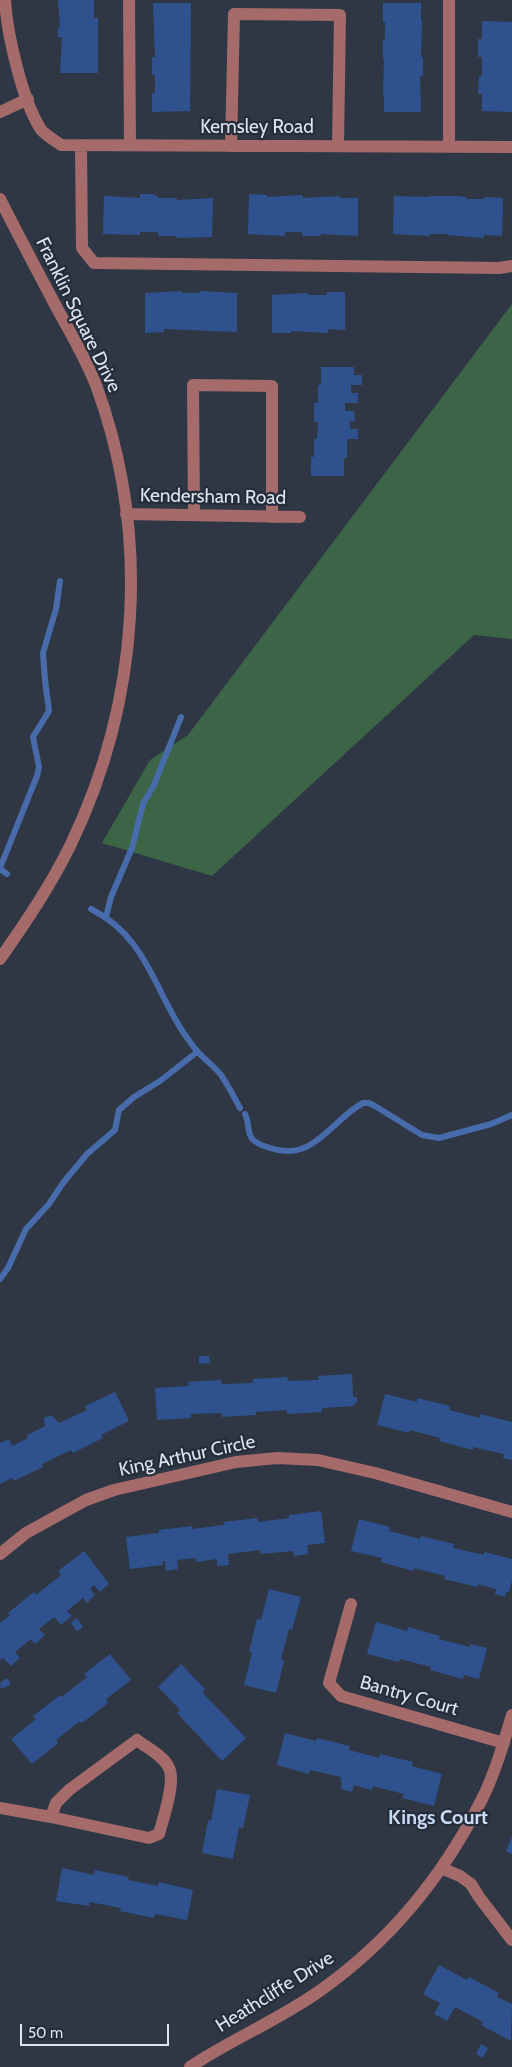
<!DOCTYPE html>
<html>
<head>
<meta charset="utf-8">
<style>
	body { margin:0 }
	#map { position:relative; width:512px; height:2067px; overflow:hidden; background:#2f3745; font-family:Cabin,sans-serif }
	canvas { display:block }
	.scale { position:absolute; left:20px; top:2024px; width:149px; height:22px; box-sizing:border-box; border:2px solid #dee3ec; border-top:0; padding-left:6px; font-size:15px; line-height:18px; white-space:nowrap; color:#dee3ec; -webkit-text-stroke:4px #252d3a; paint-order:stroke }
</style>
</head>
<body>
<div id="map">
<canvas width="512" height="2067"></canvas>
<div class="scale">50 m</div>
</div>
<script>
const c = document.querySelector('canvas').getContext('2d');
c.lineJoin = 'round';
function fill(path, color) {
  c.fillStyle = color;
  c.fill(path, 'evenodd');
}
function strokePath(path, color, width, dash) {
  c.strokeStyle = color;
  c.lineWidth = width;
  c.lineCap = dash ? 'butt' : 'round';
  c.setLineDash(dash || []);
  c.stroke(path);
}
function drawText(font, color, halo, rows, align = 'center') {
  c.font = font + ' Cabin,sans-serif';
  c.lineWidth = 4.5;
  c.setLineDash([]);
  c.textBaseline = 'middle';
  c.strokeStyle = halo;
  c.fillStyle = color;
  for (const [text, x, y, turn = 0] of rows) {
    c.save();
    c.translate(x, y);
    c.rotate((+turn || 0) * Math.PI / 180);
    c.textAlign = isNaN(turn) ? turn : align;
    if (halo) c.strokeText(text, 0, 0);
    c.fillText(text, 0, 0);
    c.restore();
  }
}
const green = new Path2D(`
	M512,304V639L474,635L212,876L102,843L150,760L188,735Z`);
const stream = new Path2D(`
	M0,868L37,776L39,767L33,737L49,711L45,680L43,653L56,609L60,581
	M0,869L7,874
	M91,909C145,936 153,986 183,1032C188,1039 193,1047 199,1053C206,1061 215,1067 221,1075C228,1085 234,1097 240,1108
	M106,917L111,897L132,848L143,804L154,785L181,717
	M245,1114C250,1123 246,1132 253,1140C257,1144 264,1146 270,1148C314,1163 331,1120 363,1103H369L375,1106L422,1135L439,1138L491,1124L512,1115
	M0,1279L8,1268L26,1229L49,1204L63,1183L87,1154L115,1130L119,1110L134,1097L160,1081L197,1052`);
const building = new Path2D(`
	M58,0H94V18H98V73H60L62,37H58V27H60Z
	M153,3H191L190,111L152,112V93H155V75H152V57H155Z
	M383,3H421V21H422L421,57H423V76H420L421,112H384V95H383L384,59H383V39H385V22H383Z
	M482,21L512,22V112L482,111V94H478L479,76H482V57H478V39H482Z
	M140,194H150L158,196V198H177V200L213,198L212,237L176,238V236H158V232H140V235L103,234L104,196L140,198Z
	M249,194L267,195V197L303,195V198L340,196V198H358V236L321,234V236H302V232H285V236L248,234Z
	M394,196L429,197L430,196H458L466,197V199H484V197L503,198L502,236L484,235V238L448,235V234H430V236L393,234Z
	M182,291V293H200V291L237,293V332L164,329V332L145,333V293Z
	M327,292H345V330L328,329V333L291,331V333H272V295L308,293V295H327Z
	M321,367H354V375H362V385H351V393H358V403H345V411H354L355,421H350V429H358V439H347V458H344V476H311V457H314V439H317L318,422H314V403H318V385H321Z
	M199,1356H209L210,1363L199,1364Z
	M352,1374L353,1397H357V1403H354V1406L322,1408V1412L287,1414V1410L256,1412V1415L222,1417V1413L191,1414V1418L157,1420L155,1388L189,1386L188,1382L221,1380L222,1384L253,1383V1379L287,1377L288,1381L319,1380L318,1376Z
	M115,1392L129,1421L101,1435L103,1438L73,1453L71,1450L42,1464L43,1467L14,1481L12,1478L0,1484V1443L9,1439L12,1446L28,1438L27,1435L45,1426L44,1418L51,1415L59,1423L87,1410L85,1406Z
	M385,1394L417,1402V1398L450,1406L449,1410L480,1418V1414L512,1422V1460L503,1458L504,1454L473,1447V1450L439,1441L440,1438L410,1430L409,1433L377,1425Z
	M321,1511L325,1543L307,1545L308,1554L294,1556L293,1551L261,1554L260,1550L228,1554L229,1565L217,1566V1559L196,1562L195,1558L177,1560L178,1569L166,1571L165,1561H162L163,1565L130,1569L126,1537L159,1533V1530L192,1526V1529L224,1525V1522L257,1518L258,1522L289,1518V1515Z
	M359,1519L390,1527L389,1531L420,1539L421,1536L454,1544L453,1548L484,1555V1552L512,1559V1580L509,1592H506L505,1597L495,1594L496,1589L478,1584L477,1587L444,1579L445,1576L414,1568L413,1571L381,1562L382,1558L351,1551Z
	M84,1551L109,1584L100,1592L94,1585L90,1589L95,1595L87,1603L83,1598L67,1611L72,1616L61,1625L54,1617L39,1629L45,1635L35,1644L31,1639L15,1652L20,1658L11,1666L3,1658L0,1660V1623L10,1615L8,1613L34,1592L36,1595L61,1575L58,1571Z
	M269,1589L301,1597L292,1630L289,1629L281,1659L284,1661L276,1693L244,1685L252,1653L249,1652L257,1619L261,1620Z
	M77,1618L83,1627L77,1631L71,1623Z
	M376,1622L407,1631L408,1627L440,1636L439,1639L470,1647V1644L487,1648L479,1679L464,1675L463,1679L430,1670L431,1667L400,1659L399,1662L367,1654Z
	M110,1654L131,1680L106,1699L108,1703L82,1723L80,1721L56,1740L58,1743L32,1764L11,1739L36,1719L33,1716L60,1695L62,1697L87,1677L84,1674Z
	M181,1664L205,1689L202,1692L246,1738L222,1761L177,1713L180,1710L158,1687Z
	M7,1678L11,1684L1,1689L0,1683Z
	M285,1733L316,1741L317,1738L350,1746L349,1750L379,1758L380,1754L413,1762L412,1766L442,1774L434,1806L402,1798L404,1794L373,1786L372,1790L354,1785L352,1792L341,1789L342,1782L340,1781L341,1777L310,1770L309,1774L277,1765Z
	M217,1789L250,1795L243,1828L239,1827L233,1859L202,1853L208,1820L211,1821Z
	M512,1836V1854L506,1851Z
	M62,1868L94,1875L95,1870L129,1877L128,1880L158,1886L159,1882L193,1890L187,1920L155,1914L154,1918L120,1911L121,1908L90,1902L89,1906L56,1901Z
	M439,1965L467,1980L469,1977L499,1993L497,1997L512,2004L511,2041L481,2025L483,2022L455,2007L447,2021L434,2014L440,2003L423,1994Z
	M481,2044L488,2048L483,2058L476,2054Z`);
const minor = new Path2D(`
	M5,0C7,34 22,99 40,128C44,135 55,140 61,145L512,147
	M129,0L130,145
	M0,112L28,99
	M81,145L82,248L94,263L499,268L512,266
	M231,146L234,14L340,15L338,146
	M449,147V0
	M0,199C19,237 39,274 59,312C72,335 86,360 96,385C151,535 140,700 71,844C51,885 26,922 0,959
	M126,514L300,517
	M194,515L193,385L272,386V517
	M0,1554L26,1533L86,1500L114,1490L236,1462L277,1458L318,1460L375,1473L512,1512
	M351,1604L329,1683L341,1696L504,1743
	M137,1740C147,1748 164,1756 169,1768C176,1782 163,1819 159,1834L149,1838L51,1817L56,1803L69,1790Z
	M0,1808L51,1817
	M441,1868L460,1876L471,1884L479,1897L512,1940
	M190,2067C232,2039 279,2020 321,1990C390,1941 443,1876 481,1801C494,1776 504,1742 512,1715`);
const streetNames = [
	["Kemsley Road",257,127],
	["Franklin Square Drive",78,315,64],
	["Kendersham Road",213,497,1],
	["King Arthur Circle",187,1456,-12],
	["Bantry Court",409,1696,16],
	["Heathcliffe Drive",275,1992,-32]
];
const neighbourhoodNames = [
	["Kings Court",438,1818]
];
fill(green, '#3b6546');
strokePath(stream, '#486cab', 6);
fill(building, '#2f528e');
strokePath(minor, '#a56b6a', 12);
drawText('19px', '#dee3ec', '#252d3a', streetNames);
drawText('bold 20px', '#c8daf3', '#252d3a', neighbourhoodNames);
</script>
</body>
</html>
